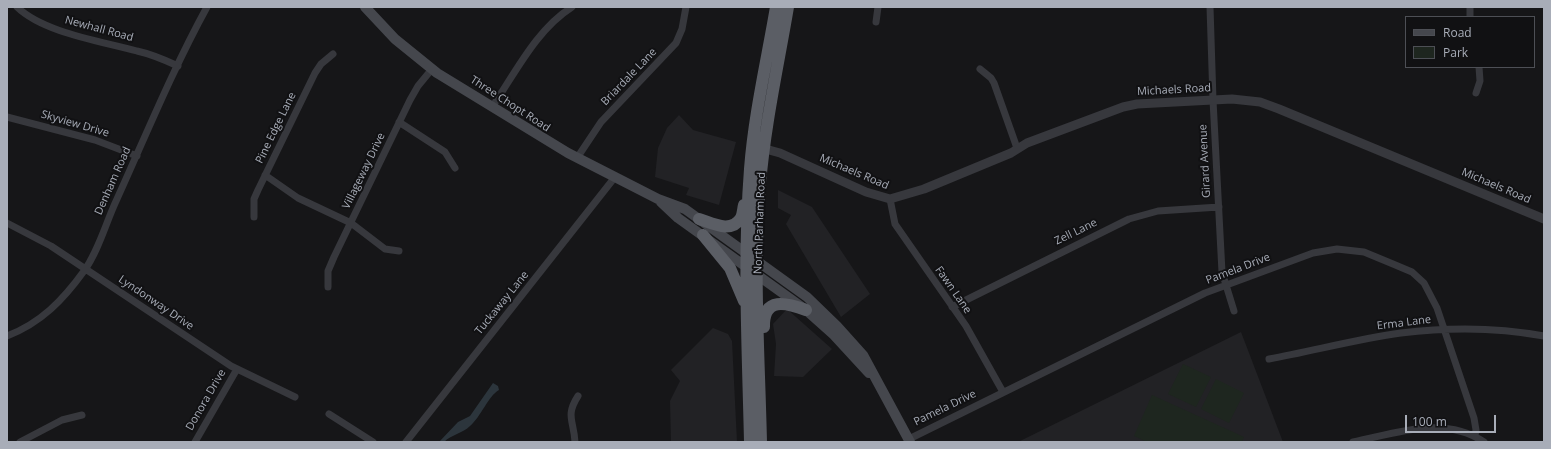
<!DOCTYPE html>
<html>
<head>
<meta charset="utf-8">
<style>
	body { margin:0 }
	#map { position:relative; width:1551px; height:449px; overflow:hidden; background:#161618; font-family:"Open Sans",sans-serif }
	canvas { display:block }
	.frame { position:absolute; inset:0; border:8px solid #a8adb8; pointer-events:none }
	.legend { position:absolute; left:1405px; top:16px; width:130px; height:52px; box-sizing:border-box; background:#111113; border:1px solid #4d4f55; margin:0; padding:5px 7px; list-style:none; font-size:12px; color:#a8adb8 }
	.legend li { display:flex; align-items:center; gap:8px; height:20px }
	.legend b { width:20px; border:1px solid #4d4f55 }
	.scale { position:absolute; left:1405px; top:415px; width:91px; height:18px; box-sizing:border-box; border:2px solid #a8adb8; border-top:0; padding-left:5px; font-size:12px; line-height:14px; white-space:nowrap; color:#a8adb8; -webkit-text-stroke:3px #111113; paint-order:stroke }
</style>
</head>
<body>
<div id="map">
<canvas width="1551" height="449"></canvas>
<div class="frame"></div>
<ul class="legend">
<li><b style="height:5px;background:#45474d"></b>Road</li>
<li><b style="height:11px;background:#1e261f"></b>Park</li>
</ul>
<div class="scale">100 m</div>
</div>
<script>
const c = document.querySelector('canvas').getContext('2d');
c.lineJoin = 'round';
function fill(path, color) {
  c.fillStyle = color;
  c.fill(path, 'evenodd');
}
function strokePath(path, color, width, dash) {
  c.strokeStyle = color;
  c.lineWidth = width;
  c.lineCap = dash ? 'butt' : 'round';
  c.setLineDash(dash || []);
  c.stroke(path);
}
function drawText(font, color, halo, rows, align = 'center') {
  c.font = font + ' "Open Sans",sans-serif';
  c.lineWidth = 4;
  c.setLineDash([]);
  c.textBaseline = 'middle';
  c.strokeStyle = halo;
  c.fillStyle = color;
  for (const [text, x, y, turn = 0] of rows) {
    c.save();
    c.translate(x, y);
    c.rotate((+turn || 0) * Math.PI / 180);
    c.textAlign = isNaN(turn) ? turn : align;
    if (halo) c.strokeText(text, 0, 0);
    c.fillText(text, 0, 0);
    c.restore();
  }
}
const built = new Path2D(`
	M679,115L693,130L736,142L719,205L686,195L689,188L655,177L658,148L667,128Z
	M778,190L812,207L870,294L841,317L786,224L791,215L778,208Z
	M787,309L832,349L803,377L774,376L776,344L773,324Z
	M713,328L728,334L732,341L737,442H671L670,401L680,381L671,370Z
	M1241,332L1283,442H1018Z`);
const green = new Path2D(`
	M1183,364L1211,377L1196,407L1168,394Z
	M1216,379L1244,393L1229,423L1201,409Z
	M1152,395L1244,437L1242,442H1147L1134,436Z`);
const water = new Path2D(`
	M493,383L498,386L499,390C488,396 481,417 470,426C463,433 451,435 444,442H439L458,422L470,416Z`);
const minor = new Path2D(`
	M17,7C44,33 101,41 137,51C151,54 165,60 178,66
	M1210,7L1213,100L1222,272L1234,311
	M1470,7V17
	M876,22L878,7
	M980,69L991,78L994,83L1017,148
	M1476,93L1480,81L1479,67
	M492,107C516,72 536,30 572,7
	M7,117L95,140L137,156
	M399,122L445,152L455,168
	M577,158L601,122L676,43L682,29L686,7
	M265,175L298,198L351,223L385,249L399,251
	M890,199L895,224L966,326L1003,392
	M254,217V199L258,190L315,73L321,64L333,54
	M7,223L51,246L231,366L295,397
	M328,287V271L334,257L410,100L418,86L432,69
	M952,307L1129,219L1158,211L1219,207
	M7,336C41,323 63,300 84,271C99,250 106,222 117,199C146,135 173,69 207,7
	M1269,359C1313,351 1357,339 1401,333C1449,327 1496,327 1544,336
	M329,414L373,442
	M909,439L1205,293L1313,253L1337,249L1364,252L1393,264L1412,272L1424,283L1437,308L1474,418L1476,430L1475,436
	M20,442L62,420L82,415
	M195,442L237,369
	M406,442L615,177
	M575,442C574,421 565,416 578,396
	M1353,442C1397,433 1444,415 1484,442`);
const tertiary = new Path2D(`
	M758,147L780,153L866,192L890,199L924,189L1011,153L1027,143L1123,107L1137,104L1232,99L1260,102L1279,109L1544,219`);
const secondary = new Path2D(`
	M365,7L395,39L437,73L568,153L658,199L685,209L807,297L837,326L863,355L910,442
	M661,202L678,218L806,310L834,335L869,373`);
const trunk = new Path2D(`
	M699,219C712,223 731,234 741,218C743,214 743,209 744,205
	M703,235L730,268L744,301
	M764,327C763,296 787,303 806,310
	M750,442C748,351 743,259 750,169C754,115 767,60 776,7
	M761,442C759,356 753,269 760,184C765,124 778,66 788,7`);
const streetNames = [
	["Newhall Road",99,29,15],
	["Briardale Lane",629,77,-46],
	["Michaels Road",1174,90,-3],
	["Three Chopt Road",510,104,33],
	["Skyview Drive",75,124,16],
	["Pine Edge Lane",276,128,-64],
	["Girard Avenue",1205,161,-93],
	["Villageway Drive",364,171,-64],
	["Michaels Road",854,172,23],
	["Denham Road",113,181,-66],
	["Michaels Road",1496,186,23],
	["North Parham Road",760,223,-88],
	["Zell Lane",1076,232,-26],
	["Pamela Drive",1238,269,-21],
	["Fawn Lane",953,290,55],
	["Lyndonway Drive",156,303,34],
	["Tuckaway Lane",502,303,-51],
	["Erma Lane",1404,323,-7],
	["Donora Drive",206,400,-60],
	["Pamela Drive",945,408,-26]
];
fill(built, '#222225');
fill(green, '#1e261f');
fill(water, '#2c353c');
strokePath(minor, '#37383d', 7);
strokePath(tertiary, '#37383d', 9);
strokePath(secondary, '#45474d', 10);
strokePath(trunk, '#5b5e65', 12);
drawText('11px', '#a8adb8', '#111113', streetNames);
</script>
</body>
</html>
